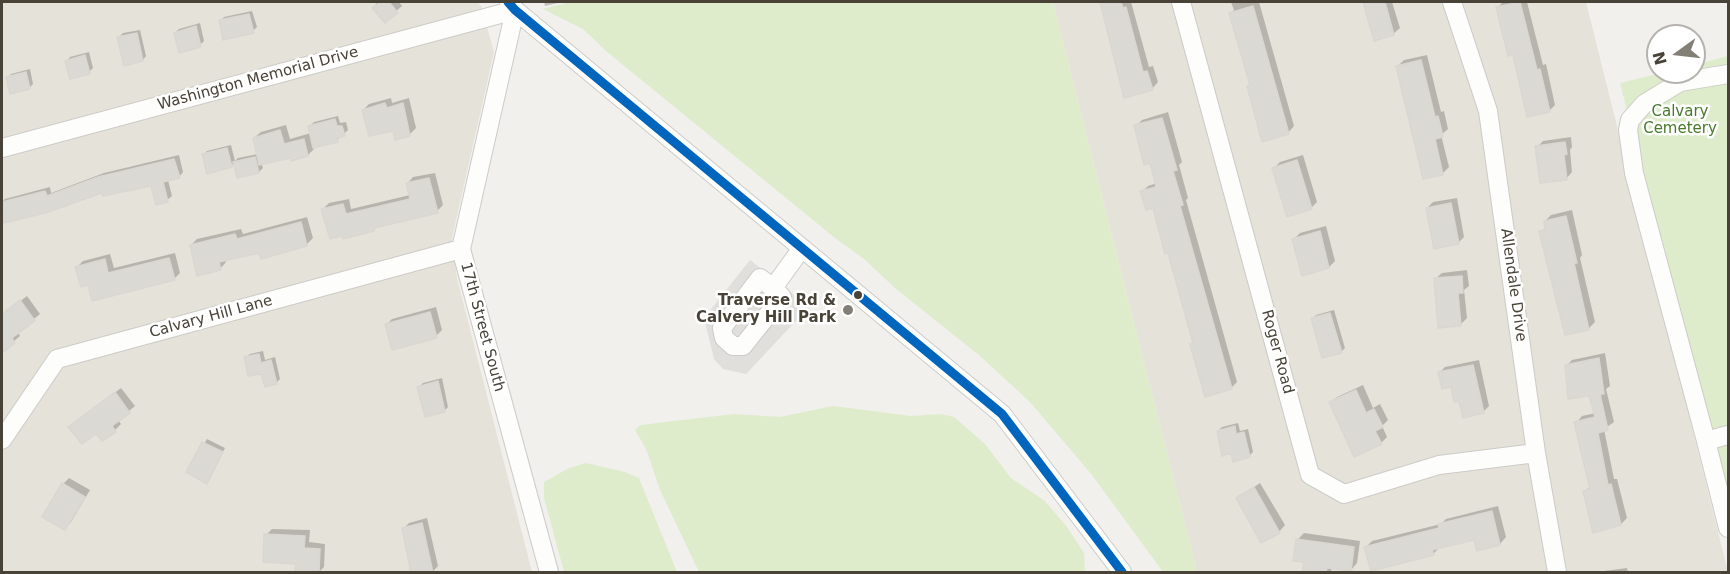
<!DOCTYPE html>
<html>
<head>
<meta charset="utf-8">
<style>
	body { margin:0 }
	#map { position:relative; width:1730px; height:574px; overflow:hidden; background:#f1f0ec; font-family:"DejaVu Sans",sans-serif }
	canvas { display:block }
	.frame { position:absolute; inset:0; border:3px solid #484237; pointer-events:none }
	.north { position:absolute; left:1646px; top:24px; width:60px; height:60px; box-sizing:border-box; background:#fff; border:2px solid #b6b3af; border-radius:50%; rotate:255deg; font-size:16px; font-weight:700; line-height:24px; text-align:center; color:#484237 }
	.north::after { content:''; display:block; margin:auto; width:21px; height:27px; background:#837f76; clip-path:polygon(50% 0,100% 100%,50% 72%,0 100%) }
</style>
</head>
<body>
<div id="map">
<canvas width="1730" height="574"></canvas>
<div class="frame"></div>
<div class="north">N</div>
</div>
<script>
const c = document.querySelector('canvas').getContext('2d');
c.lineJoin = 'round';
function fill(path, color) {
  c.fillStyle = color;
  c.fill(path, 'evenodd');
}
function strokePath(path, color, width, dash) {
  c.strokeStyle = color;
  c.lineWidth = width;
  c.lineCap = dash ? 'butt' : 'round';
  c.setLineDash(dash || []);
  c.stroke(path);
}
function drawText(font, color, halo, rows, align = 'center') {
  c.font = font + ' "DejaVu Sans",sans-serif';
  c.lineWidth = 5;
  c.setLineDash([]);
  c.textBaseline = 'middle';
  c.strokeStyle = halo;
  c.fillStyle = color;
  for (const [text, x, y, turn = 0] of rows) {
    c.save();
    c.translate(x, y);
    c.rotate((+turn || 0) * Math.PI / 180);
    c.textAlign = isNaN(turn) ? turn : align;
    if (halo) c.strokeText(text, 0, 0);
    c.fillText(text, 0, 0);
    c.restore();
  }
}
const residential = new Path2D(`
	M2,2H478L481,6L494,52L452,238L457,278L532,572H2Z
	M1053,2H1586L1728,572H1197Z`);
const green = new Path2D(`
	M570,2H1053L1197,572H1163L1092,475L1030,402L980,356L895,288L864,259L835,238L606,51L583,29L543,9Z
	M1728,56V505L1620,83L1665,72H1694V65Z
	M833,406L911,416L941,414L954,417L985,444L1011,478L1045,501L1067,527L1084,553L1085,572H699L660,490L646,449L635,430L640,425L734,414L780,417Z
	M586,463L625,472L639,478L677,572H564L544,498V482L569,468Z`);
const parking = new Path2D(`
	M750,260L809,307L746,374L723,369L714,359L704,318Z`);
const shadow = new Path2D(`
	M375,2H399L402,6L385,21Z
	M544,2H562L545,6Z
	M1102,2H1131L1149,67L1153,66L1158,82L1152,89L1125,96Z
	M1231,2H1259L1294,126L1288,133L1251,85L1230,13L1234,10Z
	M1365,2H1392L1400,28L1393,34L1375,39Z
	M1503,2H1527L1543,65L1546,64L1555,105L1549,111L1514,53L1498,7Z
	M252,11L257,27L253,31L220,21L224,17Z
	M200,23L204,41L200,45L175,33L179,29Z
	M140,30L146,56L143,60L119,37L123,33Z
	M89,52L93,68L89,72L67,61L70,57Z
	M1427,55L1441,112L1444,111L1448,129L1441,135L1449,167L1443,173L1398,66L1404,60Z
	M30,69L33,84L29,88L8,78L11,74Z
	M391,98L392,103L409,98L416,128L410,134L394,129L363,110L369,104Z
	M1168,112L1182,162L1179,165L1188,198L1186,200L1237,382L1231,388L1191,344L1194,341L1154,207L1142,192L1148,186L1157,183L1151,161L1136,126L1142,120Z
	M338,116L340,123L346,122L348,130L337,140L313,147L314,149L308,155L261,163L263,168L259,172L234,163L231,166L203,155L207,151L231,145L235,161L238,158L258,154L254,138L261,132L286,125L290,139L311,133L310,126L314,122Z
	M1571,137L1572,147L1570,150L1572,172L1566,179L1537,147L1543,141Z
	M179,155L183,172L179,177L168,180L172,196L167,200L152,184L103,191L5,221L2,209V202L5,199L50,187L51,193L104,173Z
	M1303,155L1317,202L1311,208L1274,168L1280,162Z
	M435,173L443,205L437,211L377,226L374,229L323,209L329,203L349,199L351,209L410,195L407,184L413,177Z
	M1457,198L1464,237L1458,243L1427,208L1433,202Z
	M1572,210L1582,255L1580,258L1595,322L1589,328L1566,333L1541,232L1546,227L1545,221L1551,215Z
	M307,217L313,238L306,245L260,251L225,259L226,262L220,269L191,245L197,239L241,229L243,234Z
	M1326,226L1335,261L1329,267L1294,239L1300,233Z
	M175,253L180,273L174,279L89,283L77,267L83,261L110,254L114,268Z
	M1467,270L1469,286L1464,290L1467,318L1461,324L1435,279L1442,273Z
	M27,296L40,314L18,332L20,336L2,351V315Z
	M436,307L442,330L436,336L386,325L392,319Z
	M1334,310L1345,348L1341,352L1312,319L1316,315Z
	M263,351L265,360L275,357L280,379L276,383L246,357L250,354Z
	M1605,353L1610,386L1606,389L1614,422L1604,429L1614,479H1617L1627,518L1621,524L1584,492L1591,486L1576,423L1582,416L1596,413L1591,394L1566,366L1572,360Z
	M1479,360L1489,406L1483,412L1439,373L1445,367Z
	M442,378L448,407L445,410L419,387L423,383Z
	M1363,385L1373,408L1380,404L1388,420L1382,426L1387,437L1381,443L1331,403L1337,397Z
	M121,388L135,406L118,420L121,424L115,430L97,432L70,427Z
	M1238,423L1240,431L1248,429L1253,452L1249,456L1232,452L1218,431L1222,427Z
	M207,439L225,448L206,482L188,472Z
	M69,478L90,490L71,522L65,528L63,484Z
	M1260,483L1285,525L1279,532L1238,498Z
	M1498,506L1506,537L1500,544L1475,538L1440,547L1433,554L1366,547L1372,541L1441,524L1446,519Z
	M427,518L438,566L432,572L403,529L409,523Z
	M272,529L310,530L309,542L325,544L324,567L319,572H297V562L266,535Z
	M1304,533L1360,541L1357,563L1351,570L1332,567L1331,572H1303L1305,561L1298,539Z
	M1627,568L1628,572H1603L1604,571Z`);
const building = new Path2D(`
	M380,2H389L398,13L385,23L372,8Z
	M1100,2H1121L1123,8L1126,7L1143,72L1147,71L1153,90L1124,98Z
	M1363,2H1385L1394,35L1374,41Z
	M1520,2L1537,70L1540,69L1550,112L1527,117L1513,55L1508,56L1496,7Z
	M1253,6L1289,134L1262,142L1247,86L1250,85L1229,13Z
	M249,14L254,33L223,40L219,20Z
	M196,26L201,47L179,53L174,33Z
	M137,33L143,61L124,66L117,37Z
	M85,55L90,74L70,79L65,61Z
	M1421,60L1435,117L1438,116L1443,137L1435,139L1443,175L1423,179L1396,66Z
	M26,72L30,89L10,94L6,77Z
	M385,103L387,108L403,103L410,136L395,140L393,131L369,136L362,110Z
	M1162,118L1177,170L1173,171L1183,205L1180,206L1232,389L1205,397L1190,344L1193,343L1168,253L1165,254L1153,208L1146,210L1140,191L1156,187L1150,163L1144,165L1134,125Z
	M335,119L337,126H342L345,136L337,138L338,142L313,148L308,126Z
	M280,130L284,144L304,139L308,156L291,161V158L259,165L253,138Z
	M1565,142L1567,154L1564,155L1567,180L1540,183L1535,146Z
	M227,148L232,167L207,174L202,154Z
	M255,157L259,173L237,178L233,162Z
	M174,159L180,178L163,182L168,202L156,205L151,186L103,196L102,193L45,213L4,223L2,202L45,191L47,196L98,177Z
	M1297,160L1312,209L1287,217L1272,168Z
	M429,178L438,213L374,228V231L343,239L342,236L330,239L321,209L343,204L346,214L410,199L406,183Z
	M1451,203L1459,244L1434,249L1426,208Z
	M1566,216L1577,263H1574L1589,330L1565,335L1539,231L1545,230L1544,221Z
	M301,222L307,246L261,259L259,253L219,262L221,270L197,276L190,245L235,234L237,239Z
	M1320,231L1329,268L1302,276L1292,239Z
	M169,258L175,280L92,301L88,285L81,287L75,267L105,259L108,273Z
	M1462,276L1463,293H1458L1461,326L1438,328L1434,278Z
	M20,300L35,321L12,338L15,343L2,353V314Z
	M430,312L437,338L392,350L385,324Z
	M1330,313L1342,353L1322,358L1311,318Z
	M259,354L261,363L271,360L277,384L265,387L261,374L248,376L244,357Z
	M1599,358L1604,394H1600L1608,430L1598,433L1608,485L1611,484L1621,525L1593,533L1583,491L1590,489L1574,422L1595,417L1589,396L1568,399L1565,365Z
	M1473,365L1484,413L1463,418L1459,402H1454L1451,387L1442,389L1438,372Z
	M438,381L445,412L425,417L417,387Z
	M1356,390L1366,413L1374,409L1383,427L1375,431L1382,444L1354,457L1329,402Z
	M115,392L130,413L112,426L116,432L102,441L96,434L82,444L68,427Z
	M1235,426L1236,434L1244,432L1250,457L1233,462L1231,453L1222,456L1217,431Z
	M202,442L223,452L207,484L186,472Z
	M62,483L85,497L65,530L42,517Z
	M1254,487L1280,533L1261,543L1236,498Z
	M1492,511L1500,545L1477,551L1474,540L1432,550L1434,555L1371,571L1364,547L1439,528L1438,524Z
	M422,523L433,573H411L402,528Z
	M264,534L305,536L304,548L320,549L319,573H295L296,564L263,562Z
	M1296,539L1354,547L1351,571L1327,568L1326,573H1302L1304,562L1293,561Z`);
const minor = new Path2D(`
	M1181,2L1310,475L1344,494L1439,465L1536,453
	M1452,2L1488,111L1536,453L1557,572
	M509,3L515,10L1002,414L1122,572
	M2,148L515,10L461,249L549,572
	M773,288L760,278L722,328L724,338L733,346H743L782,297L773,288L802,248
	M1728,435L1706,441L1728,528
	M2,440L57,359L461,249
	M1706,441L1634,173L1628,130L1630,120L1644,104L1680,82L1728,74`);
const bus1 = new Path2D(`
	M508,2L515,10L1002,414L1122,572`);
const markers = [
	[858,295,5,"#484237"],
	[848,310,6,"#837f76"]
];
const streetNames = [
	["Washington Memorial Drive",258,79,-15],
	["Allendale Drive",1513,285,82],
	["Calvary Hill Lane",211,317,-15],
	["17th Street South",482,327,75],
	["Roger Road",1277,352,75]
];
const parkNames = [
	["Calvary",1680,112],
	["Cemetery",1680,129]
];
const poiNames = [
	["Traverse Rd &",836,301],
	["Calvery Hill Park",836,318]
];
fill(residential, '#e5e2d9');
fill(green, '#deeccc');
fill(parking, '#e1dfdc');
fill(shadow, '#0003');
fill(building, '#dbd9d4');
strokePath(building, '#dad7d2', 1.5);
strokePath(minor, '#cdcbc7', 20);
strokePath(minor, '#fdfdfc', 18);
strokePath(bus1, '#0065bd', 9);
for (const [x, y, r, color] of markers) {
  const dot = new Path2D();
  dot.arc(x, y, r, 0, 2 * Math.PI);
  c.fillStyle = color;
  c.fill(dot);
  strokePath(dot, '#fff', 2);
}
drawText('15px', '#484237', '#fff', streetNames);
drawText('15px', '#477a2a', '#fff', parkNames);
drawText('bold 15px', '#484237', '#fff', poiNames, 'right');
</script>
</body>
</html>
